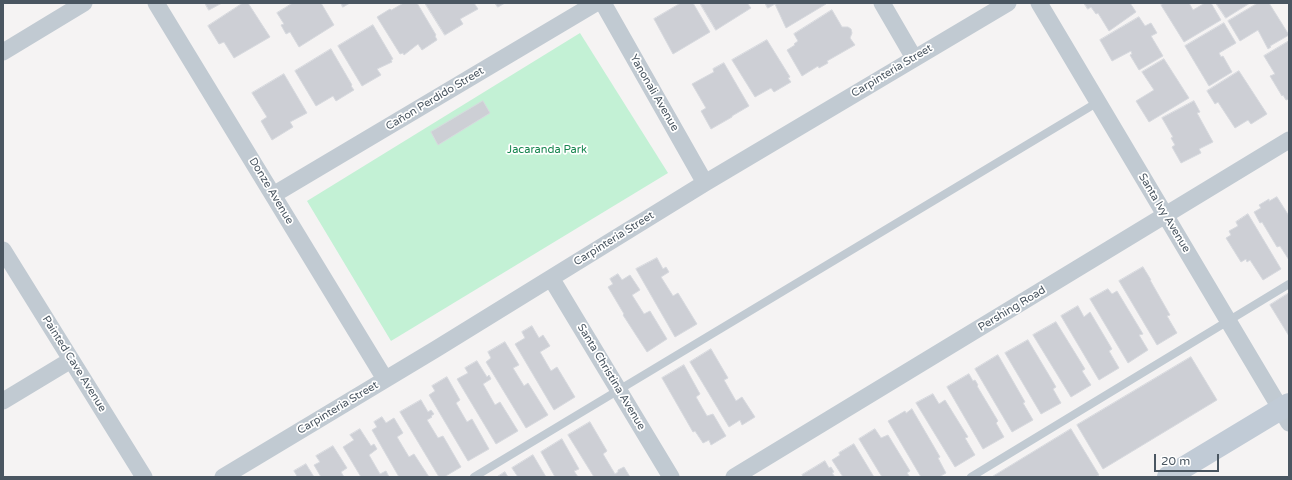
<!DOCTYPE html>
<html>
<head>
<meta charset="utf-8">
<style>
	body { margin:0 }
	#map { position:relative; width:1292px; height:480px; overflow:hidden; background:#f5f3f3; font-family:"Varela Round",sans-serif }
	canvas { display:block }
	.frame { position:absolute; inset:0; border:4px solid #4a5661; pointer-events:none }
	.scale { position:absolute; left:1154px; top:454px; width:65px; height:18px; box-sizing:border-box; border:2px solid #4a5661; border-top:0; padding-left:5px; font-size:12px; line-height:14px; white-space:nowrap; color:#4a5661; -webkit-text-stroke:3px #fff; paint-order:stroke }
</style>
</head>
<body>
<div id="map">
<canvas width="1292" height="480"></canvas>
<div class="frame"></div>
<div class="scale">20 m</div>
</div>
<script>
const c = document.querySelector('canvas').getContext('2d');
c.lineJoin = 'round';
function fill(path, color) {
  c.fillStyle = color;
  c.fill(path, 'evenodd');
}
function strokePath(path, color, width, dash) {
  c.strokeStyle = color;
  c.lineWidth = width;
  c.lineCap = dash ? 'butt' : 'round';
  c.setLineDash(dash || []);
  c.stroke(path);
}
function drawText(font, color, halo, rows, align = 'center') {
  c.font = font + ' "Varela Round",sans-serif';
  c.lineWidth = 3.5;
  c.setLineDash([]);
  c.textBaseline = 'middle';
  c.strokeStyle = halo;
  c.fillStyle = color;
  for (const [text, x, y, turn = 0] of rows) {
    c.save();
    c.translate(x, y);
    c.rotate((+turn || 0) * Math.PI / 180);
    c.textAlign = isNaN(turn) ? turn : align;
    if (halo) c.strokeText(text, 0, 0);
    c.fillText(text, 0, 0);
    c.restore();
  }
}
const green = new Path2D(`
	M580,33L668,173L391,341L307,201Z`);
const building = new Path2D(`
	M205,3H222L209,10Z
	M243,3H248L270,37L234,58L224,42L219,44L208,26Z
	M293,3H321L334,25L299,47L290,32L286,34L281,25L284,24L277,13Z
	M341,3H350L343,7Z
	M404,3H417L436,35L435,36L437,40L422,50L418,44L404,55L403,53L400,54L377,17L390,9L391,10Z
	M425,3H474L478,9L460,19L463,24L445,35Z
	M495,3H505L498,7Z
	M681,3H693L710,32L673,54L654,19Z
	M700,3H747L751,8L716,30Z
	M765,3H825L826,4L786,28L775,4L768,8Z
	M1084,3H1130L1136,12L1109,31L1098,13L1096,14L1091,7L1088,9Z
	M1164,3H1189L1193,10L1205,3H1211L1221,20L1184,42L1161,5Z
	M1216,3H1250L1226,18Z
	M1258,3H1269L1289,35L1270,46L1271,47L1268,49L1258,30L1240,41L1228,21Z
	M832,10L842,27H848L851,29L852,33L850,38L855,45L827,61L828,63L819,68L818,66L802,76L787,50L795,45L794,44L798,41L794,34Z
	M1139,17L1145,26L1151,23L1157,33L1151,36L1163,56L1139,70L1130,55L1132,54L1131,51L1112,61L1100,40Z
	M1224,23L1236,43L1219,53L1221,57L1223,56L1232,72L1209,86L1185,46Z
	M373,25L393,59L391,60L392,62L377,69L381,75L362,86L338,46Z
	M767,40L790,77L788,78L791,82L774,92L771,88L755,97L732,60Z
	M1289,41V99L1286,100L1283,95L1282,96L1270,76L1275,74L1264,56Z
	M331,49L352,85L351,86L354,90L336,101L333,96L316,106L295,71Z
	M1164,59L1189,98L1149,122L1136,101L1154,90L1142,72Z
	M724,63L749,106L732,116V117L711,129L701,111L706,108L692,84L714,72L713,69Z
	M1239,71L1267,114L1251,124L1248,120L1235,128L1218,102L1215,104L1207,91Z
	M284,74L307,113L290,122L293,127L272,140L261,121L267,117L252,93Z
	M483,101L490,113L438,145L431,132Z
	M1194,101L1200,112L1197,113L1213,142L1199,149L1201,153L1181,163L1172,147L1175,145L1171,138L1173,137L1162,118Z
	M1277,197L1289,216V260L1280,246L1277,247L1262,222L1260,223L1254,212L1261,208L1259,205L1269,199V201Z
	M1248,214L1281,269L1263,280L1250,260L1247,262L1246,259L1241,262L1226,238L1231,235L1229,231L1238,226L1236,222Z
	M657,258L663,269L666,267L669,272L661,277L673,296L678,293L697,324L675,337L636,269Z
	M1143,267L1151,280H1150L1170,315L1167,316L1177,333L1157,345L1119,281Z
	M618,274L622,280L630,275L640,290L632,295L644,314L650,311L667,339L647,352L623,315L624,314L608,287L613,284L610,279Z
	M1108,289L1112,294L1117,291L1143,334L1139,335L1148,350L1128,363L1090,299Z
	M1289,293V336L1270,305Z
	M1078,306L1084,317L1090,312L1112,349L1109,351L1119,368L1099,380L1061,316Z
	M1056,322L1085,369L1082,371L1091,385L1071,397L1033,335Z
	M532,326L539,338L543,335L550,346L540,352L551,371L557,367L575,397L554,410L515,344L525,338L522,332Z
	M1028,340L1056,387L1053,389L1061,403L1041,414L1005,353Z
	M505,342L519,365L513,368L524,386L528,383L548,415L526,428L486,362L491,358L488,352Z
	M711,349L728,378L724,380L736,401L742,397L755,417L742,425L740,420L729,427L690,362Z
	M998,355L1025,402L1023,403L1033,420L1012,432L975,369Z
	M1191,357L1217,400L1103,469L1077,425Z
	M477,361L487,377L489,375L491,379L483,384L495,405L500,402L518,431L496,444L457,379L468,373L465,368Z
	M684,365L700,394L696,397L707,416L713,414L726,436L711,445L709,440L703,443L695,431L693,432L662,378Z
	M969,374L973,381L975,380L978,385L977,386L998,421L996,423L1004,437L983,449L947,387Z
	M447,377L460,400L456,403L467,422L472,419L489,449L468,461L429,395L435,391L432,386Z
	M933,394L939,404L945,400L968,437L965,438L975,455L955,467L916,403Z
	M421,400L428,412L431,410L434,414L431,416L432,417L427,420L438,438L443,436L461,467L444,477H439L400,412Z
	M912,409L940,457L938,458L946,473L939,477H921L888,421L905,411L906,413Z
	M382,417L386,423L394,418L403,433L397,437L409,457L414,454L429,477H399L372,430L377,427L374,422Z
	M590,422L607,451L603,454L615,474L618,472V470L624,467L630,477H594L568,435Z
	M360,429L371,446L374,444L377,449L369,455L380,474L386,471L389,477H361L343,447L354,440L350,435Z
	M875,429L881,438L888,435L910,471L907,473L910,477H882L859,439Z
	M1071,429L1099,475L1095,477H992Z
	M562,439L579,469L574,471L578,477H555L541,452Z
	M854,444L874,477H843L832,460L840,455L839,453Z
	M333,446L347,468L341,472L344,477H321L314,465L320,462L316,456Z
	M533,455L546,477H518L512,468Z
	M825,461L829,468L831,467L834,472L832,473L835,477H804L802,475Z
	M306,464L314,477H295L297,476L294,471Z
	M505,472L508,477H497Z`);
const lane = new Path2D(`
	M474,477L1098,102
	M971,477L1289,284`);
const street = new Path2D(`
	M156,3L385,379
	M603,3L705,183
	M882,3L914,58
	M1039,3L1289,423
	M3,52L84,3
	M273,195L596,3
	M3,250L144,477
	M551,278L671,477
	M3,401L71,360
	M223,477L436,349L705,183L1008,3
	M734,477L1289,140`);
const secondary = new Path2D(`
	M1168,477L1289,404`);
const streetNames = [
	["Carpinteria Street",892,71,-31],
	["Yanonali Avenue",654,93,60],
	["Cañon Perdido Street",435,99,-31],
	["Donze Avenue",271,191,59],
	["Santa Ivy Avenue",1164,213,59],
	["Carpinteria Street",614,239,-32],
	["Pershing Road",1012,309,-31],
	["Painted Cave Avenue",74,364,58],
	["Santa Christina Avenue",611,377,59],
	["Carpinteria Street",338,408,-31]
];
const parkNames = [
	["Jacaranda Park",547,150]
];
fill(green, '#c3f1d5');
fill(building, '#cdcfd5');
strokePath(building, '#d7d9de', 1);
strokePath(lane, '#c1cad2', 8);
strokePath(street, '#c1cad2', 17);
strokePath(secondary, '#c1cbd6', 22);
drawText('11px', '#4a5661', '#fff', streetNames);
drawText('11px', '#17864f', '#fff', parkNames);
</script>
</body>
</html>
